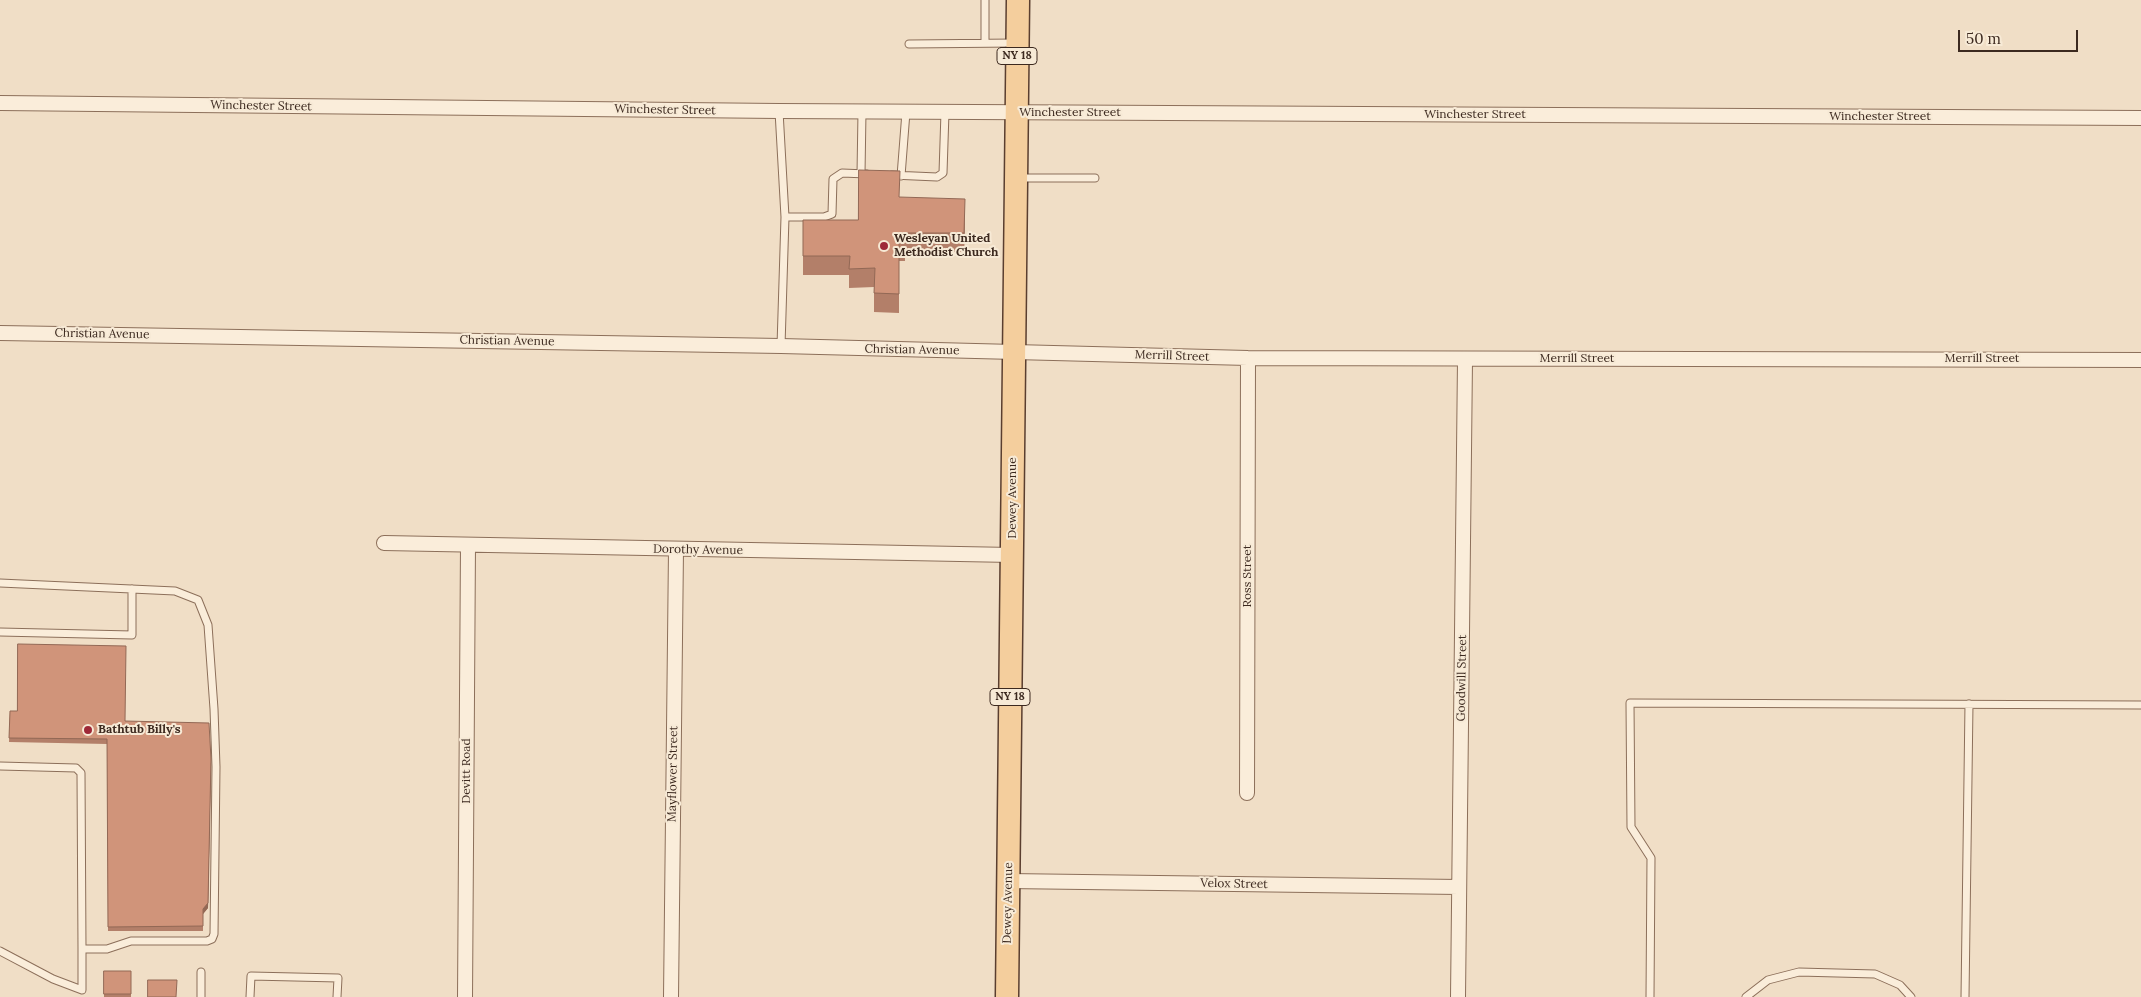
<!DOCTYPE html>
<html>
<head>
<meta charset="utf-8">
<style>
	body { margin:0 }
	#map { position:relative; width:2141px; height:997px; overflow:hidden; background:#f0dec6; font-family:Lora,serif }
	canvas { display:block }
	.scale { position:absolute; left:1958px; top:30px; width:120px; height:22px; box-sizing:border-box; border:2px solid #3c291f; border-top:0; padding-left:6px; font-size:15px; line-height:18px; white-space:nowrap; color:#3c291f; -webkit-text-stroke:4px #f7ead6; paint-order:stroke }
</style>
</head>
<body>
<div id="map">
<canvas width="2141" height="997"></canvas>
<div class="scale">50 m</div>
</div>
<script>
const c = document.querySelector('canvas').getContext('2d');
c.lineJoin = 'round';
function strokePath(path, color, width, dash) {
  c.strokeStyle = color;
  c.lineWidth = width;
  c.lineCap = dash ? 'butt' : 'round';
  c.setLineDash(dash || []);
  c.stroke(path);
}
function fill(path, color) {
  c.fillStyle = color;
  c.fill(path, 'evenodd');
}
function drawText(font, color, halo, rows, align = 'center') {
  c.font = font + ' Lora,serif';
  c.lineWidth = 4;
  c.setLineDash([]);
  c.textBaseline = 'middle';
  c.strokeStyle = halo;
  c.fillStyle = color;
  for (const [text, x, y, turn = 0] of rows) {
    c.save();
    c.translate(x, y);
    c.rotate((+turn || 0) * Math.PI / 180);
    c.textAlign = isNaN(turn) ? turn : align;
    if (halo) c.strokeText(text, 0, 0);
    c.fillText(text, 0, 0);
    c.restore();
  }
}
const service = new Path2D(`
	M985,43V0
	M909,44L1015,43
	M779,111L785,217
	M861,174L862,112
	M892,175L937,177L943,173L945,112
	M901,176L906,112
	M1019,178H1095
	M781,346L785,217H824L832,214L833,179L842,173L867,174
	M0,583L175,591L198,600L208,625L214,709L216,767L214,934L212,939L207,941H131L107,949H82V990L53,979L0,951
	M0,632L132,635V589
	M0,766L76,768L81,773L82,949
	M201,997V972
	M250,997L251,976L338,978L337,997
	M1650,997L1651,858L1631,827L1630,703L2141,705
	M1746,997L1768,980L1799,972L1875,974L1900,985L1911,997
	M1965,997L1969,704`);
const minor = new Path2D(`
	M0,103L779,111L2141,118
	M0,333L781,346L1248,358L2141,360
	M384,543L1012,555
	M1247,793L1248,358
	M1008,881L1459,887
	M465,997L468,545
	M671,997L676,550
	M1458,997L1465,360`);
const primary = new Path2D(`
	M1007,997L1018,0`);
const wall = new Path2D(`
	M900,197L965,218L964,252H905V261H899V313L874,312V287L849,288V275H803V220H858Z
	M10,711L125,721L211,763L208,908L203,914V931H108L107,744L9,742Z
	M104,971H131V997H104Z`);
const shadedWall = new Path2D(`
	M965,199V218L964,252V233Z
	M211,759L208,908L203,914Z`);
const building = new Path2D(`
	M859,170L900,171L899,197L965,199L964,233H905V242H899V294L874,293L875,268L849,269L850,256H803V220H858Z
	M18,644L126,646L125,721L209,723L211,759L208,903L203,909V926L108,927L107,739L9,738L10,711H17Z
	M104,971H131V994H104Z
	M148,980H177L176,997H148Z`);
const markers = [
	[884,246,5,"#9e2837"],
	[88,730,5,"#9e2837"]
];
const shields = [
	[1017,56,40],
	[1010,697,40]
];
const shieldNames = [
	["NY 18",1017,56],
	["NY 18",1010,697]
];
const streetNames = [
	["Winchester Street",261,106,1],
	["Winchester Street",665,110,1],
	["Winchester Street",1070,113],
	["Winchester Street",1475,115],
	["Winchester Street",1880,117],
	["Christian Avenue",102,334,1],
	["Christian Avenue",507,341,1],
	["Christian Avenue",912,350,1],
	["Merrill Street",1172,356,2],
	["Merrill Street",1577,359],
	["Merrill Street",1982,359],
	["Dewey Avenue",1013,498,-90],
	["Dorothy Avenue",698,550,1],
	["Ross Street",1248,576,-90],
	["Goodwill Street",1462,678,-89],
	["Devitt Road",467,771,-90],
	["Mayflower Street",673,774,-89],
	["Velox Street",1234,884,1],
	["Dewey Avenue",1008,903,-89]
];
const poiNames = [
	["Wesleyan United",894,239],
	["Methodist Church",894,253],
	["Bathtub Billy's",98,730]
];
strokePath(service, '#8c6f5a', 9);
strokePath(minor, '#8c6f5a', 16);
strokePath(primary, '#5a3e2f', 25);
strokePath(service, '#faedda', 7);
strokePath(minor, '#faedda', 14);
strokePath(primary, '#f4ce9d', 22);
fill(wall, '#b37f69');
fill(shadedWall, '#926855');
fill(building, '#d0947a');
strokePath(building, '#926855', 1);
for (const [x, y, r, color] of markers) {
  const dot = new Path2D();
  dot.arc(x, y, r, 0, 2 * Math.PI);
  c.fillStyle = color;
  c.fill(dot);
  strokePath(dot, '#f7ead6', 2);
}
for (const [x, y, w] of shields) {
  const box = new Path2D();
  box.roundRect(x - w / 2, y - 8.5, w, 17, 4);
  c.fillStyle = '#f7ead6';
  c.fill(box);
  strokePath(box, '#3c291f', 1);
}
drawText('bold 11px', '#3c291f', null, shieldNames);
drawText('12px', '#3c291f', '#f7ead6', streetNames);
drawText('bold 12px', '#3c291f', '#f7ead6', poiNames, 'left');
</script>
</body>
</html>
